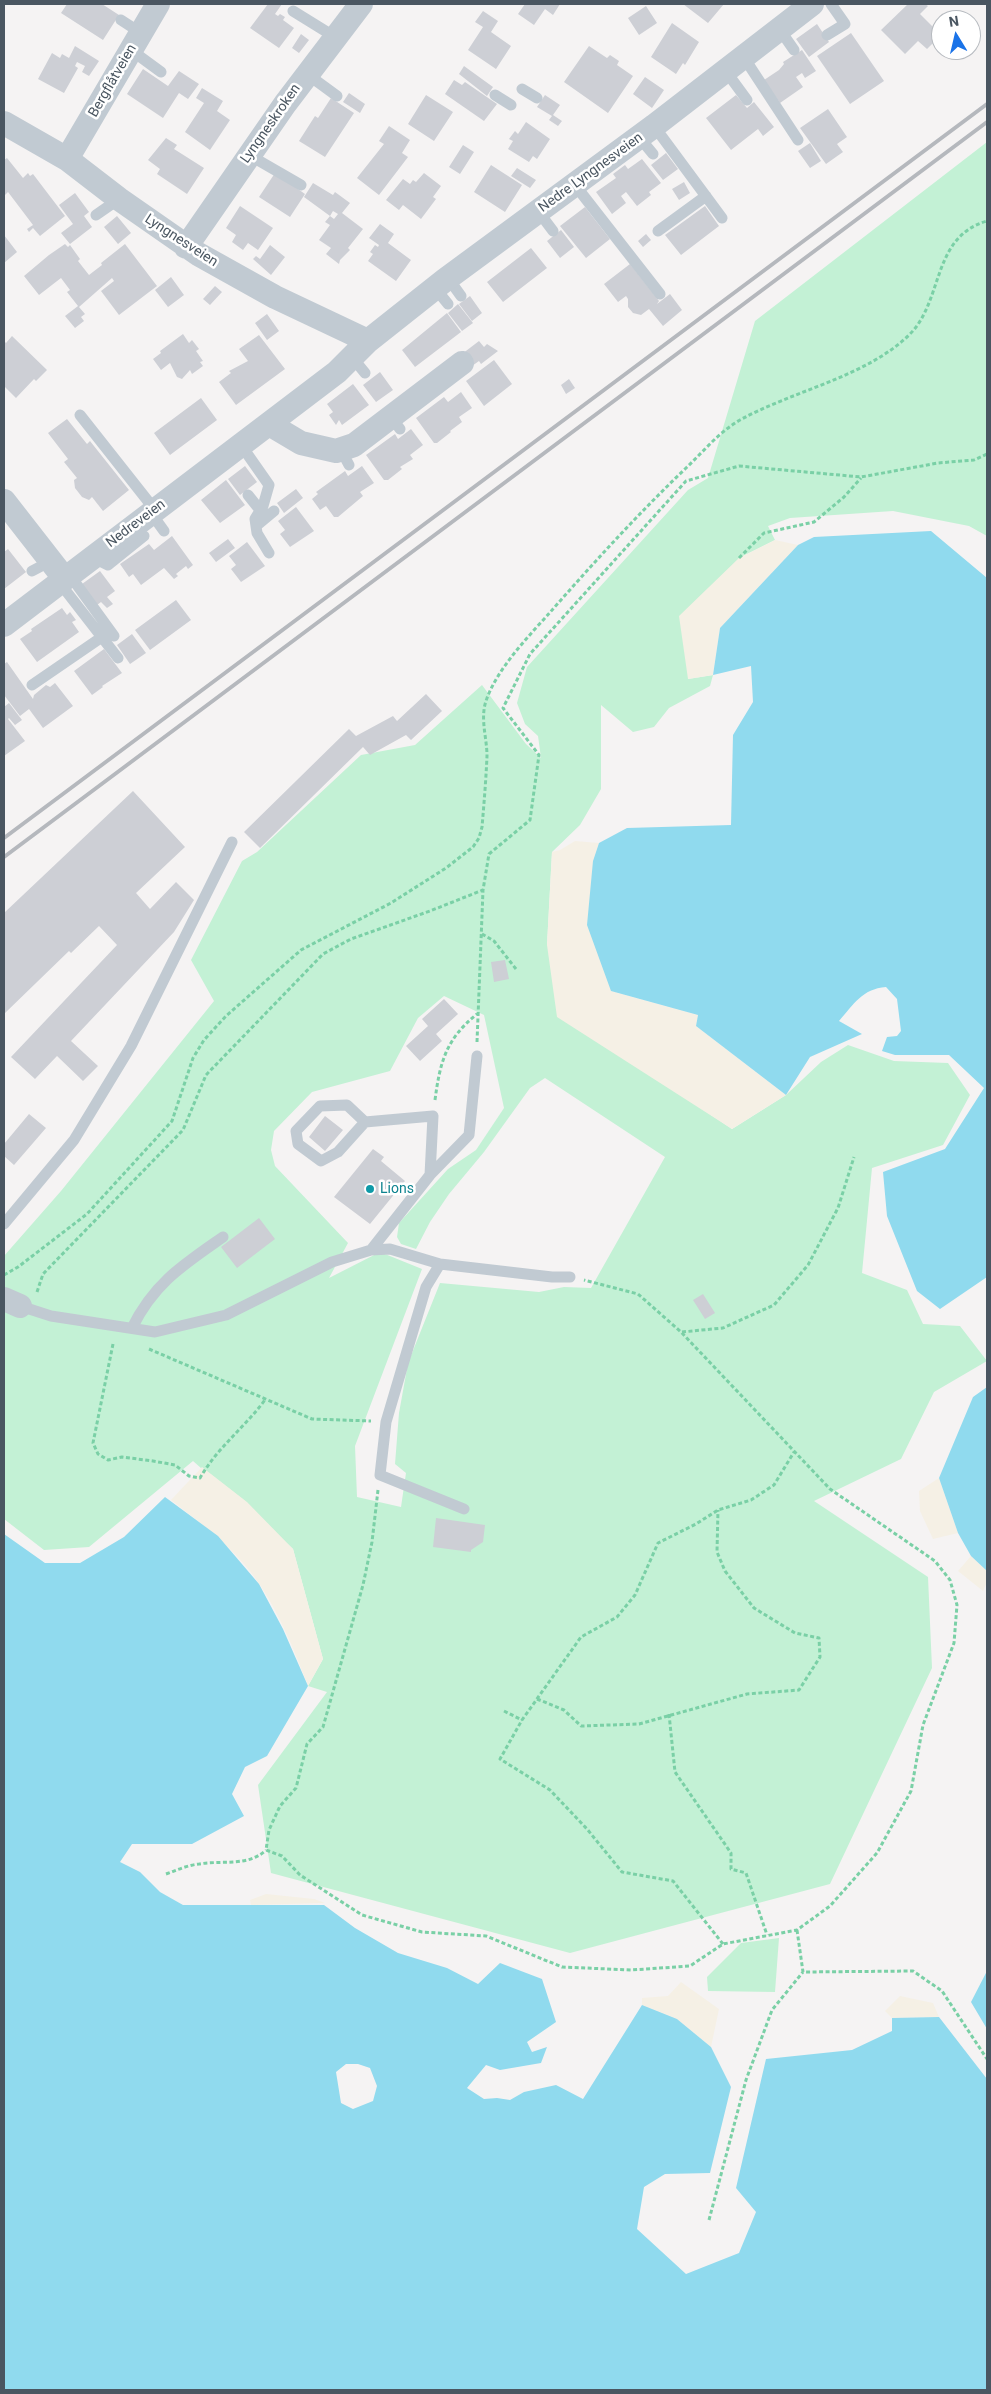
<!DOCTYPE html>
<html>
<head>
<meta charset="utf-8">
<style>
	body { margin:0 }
	#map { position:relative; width:991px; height:2394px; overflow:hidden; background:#f5f3f3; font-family:Roboto,sans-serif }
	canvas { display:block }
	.frame { position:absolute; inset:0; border:5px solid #4a5661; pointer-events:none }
	.north { position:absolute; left:931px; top:10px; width:50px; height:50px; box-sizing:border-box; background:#fff; border:1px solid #b7bbc0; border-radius:50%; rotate:351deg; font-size:14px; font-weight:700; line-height:20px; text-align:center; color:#4a5661 }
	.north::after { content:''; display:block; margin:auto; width:18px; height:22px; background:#1a73e8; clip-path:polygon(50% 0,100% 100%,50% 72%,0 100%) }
</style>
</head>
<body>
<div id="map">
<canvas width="991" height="2394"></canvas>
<div class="frame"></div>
<div class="north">N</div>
</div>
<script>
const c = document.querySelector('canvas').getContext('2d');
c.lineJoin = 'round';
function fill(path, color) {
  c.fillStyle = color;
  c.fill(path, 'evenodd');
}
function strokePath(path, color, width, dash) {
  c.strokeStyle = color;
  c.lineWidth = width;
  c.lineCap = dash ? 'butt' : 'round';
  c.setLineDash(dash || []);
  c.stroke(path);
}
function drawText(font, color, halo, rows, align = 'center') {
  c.font = font + ' Roboto,sans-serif';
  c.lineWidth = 5;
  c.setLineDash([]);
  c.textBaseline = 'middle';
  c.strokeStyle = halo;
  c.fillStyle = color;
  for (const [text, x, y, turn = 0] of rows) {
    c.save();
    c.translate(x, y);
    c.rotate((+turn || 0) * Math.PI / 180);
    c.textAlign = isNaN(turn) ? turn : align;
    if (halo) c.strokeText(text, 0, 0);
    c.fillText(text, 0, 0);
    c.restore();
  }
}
const green = new Path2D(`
	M987,142V536L969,526L893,511L790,518L768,526L775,540L739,558L688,679L713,675L710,686L669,708L654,727L633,732L601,705V789L580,825L552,852L547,945L695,1104L732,1129L786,1095L821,1062L848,1045L894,1061L948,1063L970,1095L943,1145L872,1168L862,1273L907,1290L923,1324L960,1326L987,1361L934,1392L901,1459L814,1501L928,1577L932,1668L830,1884L570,1953L271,1873L258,1785L327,1692L308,1686L323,1659L293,1549L193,1461L89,1547L44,1550L4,1519V1256L61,1191L214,1001L191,960L242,861L257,852L361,755L415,745L482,685L526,744L541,758L538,736L525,724L517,703L527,667L688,490L708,478L755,321ZM444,996L484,1015L504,1108L476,1150L448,1169L399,1223L397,1237L401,1244L416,1249L430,1222L449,1194L484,1152L530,1088L545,1078L665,1157L591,1288L564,1287L539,1292L440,1283L408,1363L399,1413L395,1464L406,1473L401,1507L357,1497L355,1446L422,1269L380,1252L329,1278L348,1243L275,1166L271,1150L274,1131L312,1092L390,1071L418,1018Z
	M779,1938L775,1992L708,1991L707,1977L741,1943Z`);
const sand = new Path2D(`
	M775,540L798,545L720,628L713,675L688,679L679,616L739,558Z
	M575,841L599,843L593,861L611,991L698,1015L696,1026L786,1095L732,1129L557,1017L547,945L552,852L560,850Z
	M202,1467L247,1502L293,1549L323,1659L308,1686C295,1652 280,1615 260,1585C237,1550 203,1525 171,1500Z
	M939,1478L958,1533L933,1539L920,1511L919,1491Z
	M971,1556L987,1571V1582L983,1591L958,1571Z
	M266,1894L314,1899L325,1903L251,1905L250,1900Z
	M681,1982L719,2009L711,2047L677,2019L642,2005V1998L668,1996Z
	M900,1996L933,2003L939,2017L892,2018L885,2011Z`);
const water = new Path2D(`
	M931,531L987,578V1277L940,1309L917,1291L887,1216L883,1172L945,1149L984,1088L949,1055H895L882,1051L887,1037L897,1036L901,1031L897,999L886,987C862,989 854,1004 839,1021L862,1034L810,1057L786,1095L696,1026L698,1015L611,991L587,925L593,861L599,843L627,828L731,825L733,735L753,702L751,666L713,675L720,628L798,545L814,537Z
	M987,1387V1571L971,1556L958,1533L939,1478L973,1397Z
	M165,1497L218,1536L259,1584L283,1629L308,1686L267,1756L245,1767L232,1794L244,1816L192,1844H132L120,1862L140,1872L160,1892L183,1905H324L355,1928L398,1953L447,1968L478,1984L500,1963L542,1979L556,2022L527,2042L532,2052L547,2047L541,2063L500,2070L486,2065L467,2088L484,2099L497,2098L510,2100L524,2092L556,2085L583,2099L642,2005L677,2019L711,2047L731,2087L710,2173L665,2174L644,2187L637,2229L686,2274L739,2253L756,2212L736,2188L766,2059L852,2050L892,2031V2018L939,2017L987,2079V2390H4V1534L45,1563H80L124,1537ZM358,2064L370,2068L377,2086L373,2101L353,2109L341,2103L336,2072L346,2064Z
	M987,1971V2029L971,2002Z`);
const building = new Path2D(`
	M67,4H102L119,15L103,40L61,13Z
	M268,4H282L275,14L278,16L280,14L285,17L283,20L294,28L279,48L250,28Z
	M525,4H560L553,15L545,9L534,25L518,14Z
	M683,4H724L708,23Z
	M908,4H925L928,6L920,14L941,35L927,49L918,41L905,54L881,30Z
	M646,6L657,23L639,35L628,18Z
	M483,11L498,21L491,32L511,46L496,69L468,50L483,27L475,22Z
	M672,23L699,42L685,65L683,63L676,74L651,57Z
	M817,24L829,42L809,57L796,39Z
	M851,33L884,81L850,104L817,56Z
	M301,34L309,40L299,53L292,48Z
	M75,46L99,61L89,76L82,72L85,66L77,62L75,66L78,68L64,93L38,79L52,53L60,58L62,54L69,58Z
	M589,46L607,58L610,55L619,61L617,65L633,76L608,113L564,82Z
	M802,50L816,71L805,78L802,73L796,77L803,87L780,103L764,80L779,70L784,64L783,62Z
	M464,66L493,87L487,96L459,74Z
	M143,69L168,86L179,71L199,84L188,99L179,93L163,118L127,94Z
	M645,77L664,90L652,108L633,94Z
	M454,80L462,85L465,82L497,104L484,121L445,94Z
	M202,88L223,101L217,111L230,120L210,150L185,132L204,103L196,98Z
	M349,93L365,104L360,113L343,102Z
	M426,95L453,112L434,141L408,124Z
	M545,95L560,105L553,115L562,121L558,126L549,120L552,116L537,107Z
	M736,95L747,108L754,102L774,127L763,136L758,129L731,150L706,118Z
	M331,98L354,113L325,157L299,141L315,116L318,118Z
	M828,109L847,137L837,144L843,152L826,164L800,128Z
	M526,122L550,139L537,159L533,156L529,162L508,149L513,141L509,139L515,131L518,134Z
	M389,126L410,140L402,153L408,157L379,195L357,178L384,144L379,141Z
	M166,138L177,145L174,149L204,168L187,194L157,174L160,169L148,160Z
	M810,143L821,161L810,168L798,151Z
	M463,145L474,152L460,174L449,167Z
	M666,153L678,169L663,180L651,165Z
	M7,158L23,178L28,173L30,176L33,174L65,216L40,236L33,228L29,232L27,229L33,225L8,192L4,196V160Z
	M642,159L661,183L649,192L651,195L637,206L626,192L621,196L626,203L612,214L596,192L616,178L613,174L625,165L628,169Z
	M491,165L522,185L505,212L474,192Z
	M517,168L536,180L530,188L511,176Z
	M275,173L305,194L290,217L259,197Z
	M424,173L441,186L433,197L436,199L421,219L403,205L399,210L386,200L403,179L410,184L413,180L416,182Z
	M684,182L690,193L679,200L672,189Z
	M313,183L333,195L335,192L350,203L342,213L363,229L348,248L350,250L340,260L339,264L326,254L331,248L319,240L330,225L325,222L330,216L334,219L338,214L333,211L330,216L304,197Z
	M75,193L89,212L84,216L92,227L70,244L61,233L73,224L59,205Z
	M240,206L273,228L258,250L248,243L243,250L232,242L236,235L226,228Z
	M705,206L719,226L681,255L665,235Z
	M585,207L610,239L586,258L560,226Z
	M117,216L131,233L118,244L104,227Z
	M380,224L394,234L388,243L411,260L396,281L368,261L373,254L370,252L375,245L378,247L379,245L369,238Z
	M561,230L574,247L560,258L547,241Z
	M646,234L651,240L643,247L638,241Z
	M4,235L17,252L4,263Z
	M65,244L68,247L70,245L80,259L78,261L89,275L102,265L101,263L125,244L157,286L119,315L101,291L114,281L112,278L79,307L85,314L81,317L84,321L75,328L65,316L78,306L67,292L70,290L61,278L39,295L24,276L49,255Z
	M270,245L285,257L271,275L253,259L256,256L260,259Z
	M531,248L547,268L503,302L487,282Z
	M630,264L659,301L657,304L670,294L682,310L663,326L649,309L641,315L633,313L628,307V299L626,296L618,302L604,284Z
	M171,277L184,295L168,307L155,290Z
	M215,286L222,292L210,305L203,299Z
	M470,296L482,313L472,321L459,304Z
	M458,304L473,323L462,331L448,313Z
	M447,313L461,332L415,367L402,350Z
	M267,314L279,331L267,340L255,323Z
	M183,334L189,343L192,340L199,349L196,351L203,361L200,362L203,366L192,374L190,370L182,379L177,377L170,363L161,370L153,359L161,353L160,351Z
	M259,335L285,369L236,405L219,382L231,373L229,371L248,361L239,349Z
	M12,336L47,370L36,381L34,379L16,398L4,386V341L6,343Z
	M479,341L484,347L487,344L498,351L481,364L479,361L472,366L462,354Z
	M494,360L512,384L484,406L466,381Z
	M380,372L393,390L376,402L363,385Z
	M569,379L575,388L566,394L561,385Z
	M353,384L369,405L342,425L339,420L336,425L329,415L333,412L327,404Z
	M461,392L472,408L459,417L462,422L450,431L451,432L437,443H434L416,418L444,397L448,402Z
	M201,398L217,420L170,455L154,433Z
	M67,419L87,444L90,441L129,490L103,511L92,497L89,500L82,497L75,488L74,480L77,478L64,462L68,459L48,433Z
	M411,429L423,445L410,455L413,459L400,467L402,469L388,480H384L366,455L395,434L398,439Z
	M245,466L257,482L240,495L228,479Z
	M362,466L374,483L360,492L363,496L338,517H334L326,506L320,510L312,499L318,494L316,492L345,471L348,476Z
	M226,480L245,505L220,523L201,500Z
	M296,489L303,498L284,513L277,503Z
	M296,507L314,531L290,547L280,534L285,530L278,521Z
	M172,536L193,565L188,569L186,566L176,574L178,576L174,579L164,568L141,585L133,574L129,577L120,564L149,544L154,550Z
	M228,539L235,548L216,562L209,553Z
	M247,542L265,566L241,582L231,569L236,565L229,556Z
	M8,549L26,572L4,589V552Z
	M100,571L115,591L107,597L113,604L107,608L101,602L97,605L82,584Z
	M176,600L191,620L150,650L135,630Z
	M62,608L67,615L70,612L76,620L72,622L79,632L37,662L20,639L32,631L31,629Z
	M132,634L146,653L130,664L117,645Z
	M104,649L122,673L102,686L103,687L92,695L74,671Z
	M7,662L33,699L34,695L46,685L50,687L55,683L73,706L43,728L29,709L20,716L4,695V664Z
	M426,694L442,711L411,740L406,735L370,755L363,747L260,848L244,832L349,729L356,736L393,716L397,721Z
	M9,703L22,720L15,725L9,718L8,719L25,741L4,756V707Z
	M133,791L185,847L136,893L150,909L176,882L194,900L174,932L71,1041L98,1066L83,1081L57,1056L35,1079L11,1057L117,945L99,926L71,953L69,951L4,1014V913Z
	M505,960L509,979L494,982L491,962Z
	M444,999L458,1014L436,1034L442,1041L420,1061L406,1046L428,1026L422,1019Z
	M29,1114L46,1128L14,1165L4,1156V1144Z
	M325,1116L343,1130L325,1151L309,1137Z
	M373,1149L384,1157L381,1161L405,1181L370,1224L334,1197Z
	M259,1218L275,1239L237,1268L221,1247Z
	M703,1294L715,1313L705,1319L693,1300Z
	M436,1518L485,1525L483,1542L471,1550V1552L433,1547Z`);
const path = new Path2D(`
	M739,558L764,533L814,522L844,497L861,478
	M482,934L494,941L516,969
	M477,1042L483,890L489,854L530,820L539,755L503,708L530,654L686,481L739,466L861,477L938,463L974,460L987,454
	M435,1100C440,1062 446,1039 477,1014
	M4,1275L18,1267L87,1214L172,1121L193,1058L204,1040L226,1016L301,950L391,903L446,868L473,847L479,838L482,827C484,804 486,779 487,756C487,738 480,719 486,701C497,668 530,635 553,609C596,560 639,513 686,468C703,452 719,432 740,420C792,391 866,377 909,335C944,301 931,237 987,221
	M37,1292L43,1274L183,1130L206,1075L323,954L351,939L430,911L483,890
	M682,1332L723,1328L774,1305L808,1265L838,1208L854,1157
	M113,1344L93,1443L98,1454L108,1460L122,1457L153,1461L175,1465L189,1476L200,1478C217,1448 244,1428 265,1400
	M149,1349L312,1419L371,1421
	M378,1490L372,1542L363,1585L323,1727L307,1744L296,1788L280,1806L269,1830L266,1850L282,1856L300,1875L362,1915L422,1932L486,1936L562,1967L631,1970L690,1966L723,1944L797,1930L830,1906L877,1853L911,1791L923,1725L954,1643L957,1605L950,1580L935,1561L830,1489L681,1332L638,1294L584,1280
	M537,1699L564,1710L581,1726L639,1724L747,1694L799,1690L820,1657L819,1638L795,1633L754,1608L725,1571L717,1552L718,1510
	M504,1711L522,1720
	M669,1714L675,1772L731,1853V1869L746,1873L767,1935
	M166,1874C177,1870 188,1865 199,1864C223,1860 248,1867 266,1850
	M797,1930L803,1972L913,1971L942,1991L987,2059
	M723,1944L673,1881L622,1872L587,1829L550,1790L500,1759L522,1720L581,1637L617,1617L635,1595L658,1543L696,1524L718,1510L751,1500L774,1485L794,1452
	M709,2220L746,2080L772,2010L803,1972`);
const lane = new Path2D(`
	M293,11L335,37
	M121,20L141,33
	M780,30L794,50
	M827,35L845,24L831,4
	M131,50L161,72
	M743,56L798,140
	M725,70L747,100
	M307,74L337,96
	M522,89L537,98
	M495,95L511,105
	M654,126L722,218
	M639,137L653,154
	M249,155L301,185
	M575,185L660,294
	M538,211L553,231
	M96,215L119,199
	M658,231L706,196
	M448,278L461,296
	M435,288L448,304
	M352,357L365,373
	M80,415L155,510
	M391,417L400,429
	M241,445L269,485L263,506L255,519L257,533L269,553
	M341,450L349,465
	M248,495L260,510
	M151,513L164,531
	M256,526L274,511
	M92,557L108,565L144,536
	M32,571L51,561
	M69,574L114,636
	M59,582L118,658
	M32,685L102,637
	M365,1122L338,1152L321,1161L298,1144L296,1131L320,1106L347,1105L365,1122L433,1116L430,1175
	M4,1224L74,1140L131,1046L232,842
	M371,1250L430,1175L469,1135L477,1056
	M440,1264L426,1287L386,1422L380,1475L464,1509
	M20,1306L51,1316L155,1332L226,1315L332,1262L371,1250L390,1249L440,1264L552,1277H570
	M132,1328C154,1283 183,1265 223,1237`);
const street = new Path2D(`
	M4,123L67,159L119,199L198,254L275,297L368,341
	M67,159L158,4
	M186,247L285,104L361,4
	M269,424L301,443L336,451L354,445L462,363
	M4,501L64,578
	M4,625L337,372L368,341L445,280L654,126L812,4
	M4,1299L20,1306`);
const rail = new Path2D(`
	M4,838L987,104
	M4,857L987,122`);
const markers = [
	[370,1189,5,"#0f9aa8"]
];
const streetNames = [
	["Bergflåtveien",113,81,-60],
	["Lyngneskroken",271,124,-55],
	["Nedre Lyngnesveien",591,173,-36],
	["Lyngnesveien",181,241,33],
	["Nedreveien",136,524,-37]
];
const cultureNames = [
	["Lions",380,1189]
];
fill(green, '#c3f1d5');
fill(sand, '#f5f0e5');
fill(water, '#90daee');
fill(building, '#cdcfd5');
strokePath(path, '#7ad0a6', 3, [4, 2.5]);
strokePath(lane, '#c1cad2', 11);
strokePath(street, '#c1cad2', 24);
strokePath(rail, '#b5b8bd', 4);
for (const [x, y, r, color] of markers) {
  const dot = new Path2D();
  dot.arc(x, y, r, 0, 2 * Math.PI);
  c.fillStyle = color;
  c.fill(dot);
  strokePath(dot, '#fff', 2);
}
drawText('14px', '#4a5661', '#fff', streetNames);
drawText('14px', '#0d838f', '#fff', cultureNames, 'left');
</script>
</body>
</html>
